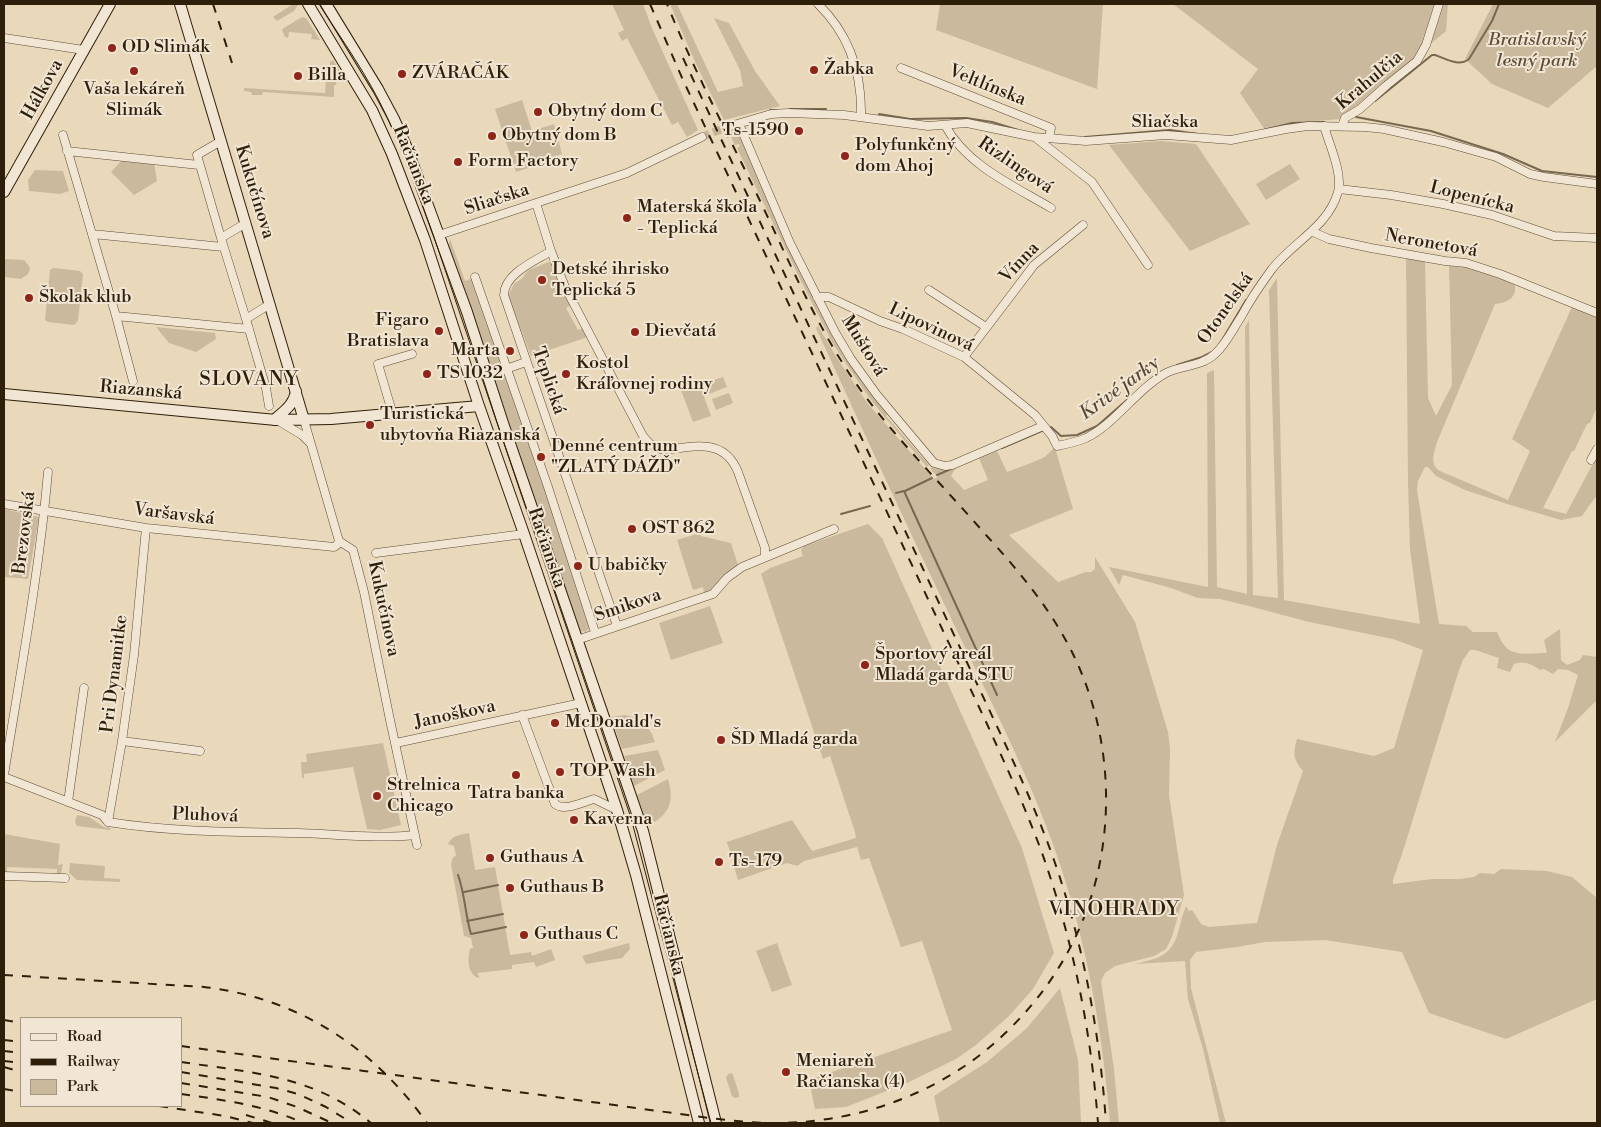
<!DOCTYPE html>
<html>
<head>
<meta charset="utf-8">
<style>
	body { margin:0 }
	#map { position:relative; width:1601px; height:1127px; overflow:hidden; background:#ead8bb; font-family:"Libre Bodoni",serif }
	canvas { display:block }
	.frame { position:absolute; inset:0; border:5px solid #2e1f0a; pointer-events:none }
	.legend { position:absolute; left:20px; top:1017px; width:162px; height:90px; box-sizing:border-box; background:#f1e6d3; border:1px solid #a39683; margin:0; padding:6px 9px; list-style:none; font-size:15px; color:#2e1f0a }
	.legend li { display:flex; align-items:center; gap:10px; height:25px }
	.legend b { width:25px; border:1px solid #a39683 }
</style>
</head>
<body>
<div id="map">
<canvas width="1601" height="1127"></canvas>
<div class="frame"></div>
<ul class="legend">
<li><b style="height:6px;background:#f1e6d3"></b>Road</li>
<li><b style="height:6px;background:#2e1f0a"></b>Railway</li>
<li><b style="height:14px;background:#cab99d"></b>Park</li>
</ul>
</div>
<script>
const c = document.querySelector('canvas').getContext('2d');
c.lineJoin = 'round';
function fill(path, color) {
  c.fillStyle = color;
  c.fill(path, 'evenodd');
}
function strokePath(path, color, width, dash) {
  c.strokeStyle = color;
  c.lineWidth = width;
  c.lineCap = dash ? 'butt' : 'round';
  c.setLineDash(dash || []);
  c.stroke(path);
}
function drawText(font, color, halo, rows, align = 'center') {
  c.font = font + ' "Libre Bodoni",serif';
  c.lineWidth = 4;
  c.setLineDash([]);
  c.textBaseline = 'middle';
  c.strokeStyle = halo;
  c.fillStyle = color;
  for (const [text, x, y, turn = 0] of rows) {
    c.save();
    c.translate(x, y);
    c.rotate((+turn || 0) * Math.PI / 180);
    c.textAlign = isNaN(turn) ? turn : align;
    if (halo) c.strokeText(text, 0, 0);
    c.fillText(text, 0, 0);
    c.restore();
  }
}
const green = new Path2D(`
	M293,4L298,5L294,11L277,21L273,17Z
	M612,4H643L652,28L698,130L687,137L678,122L672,125L627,38L622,41L618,33L624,30Z
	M670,4H677L718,92L743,86L740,70L714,18L729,23L755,71L780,106L724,120L696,64Z
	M940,4H1103L1097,89L936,30Z
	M1173,4H1448L1446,31L1341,119L1290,123L1265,130L1240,93L1258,69Z
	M1493,4H1597V66L1548,108L1492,84L1465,59Z
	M302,17L306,18L320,40L311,39L312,34L289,32L288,38L285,37L282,30L284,28Z
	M333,60L344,78L337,79L336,85H334V97L263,92L262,95H252L251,92L244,91V88L325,93L326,79L329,78L330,62Z
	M522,100L532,131L554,124L562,154L531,164V167L516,172L495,109Z
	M734,130L738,132L743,141L812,293L889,413L886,416L929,465L927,467L883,415L865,392L833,344L800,279L737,148L740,146L739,144L735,145L732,139L731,133Z
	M1161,141L1196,144L1250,224L1190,251L1109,145Z
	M123,159L154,162L157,181L134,195L111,172Z
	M1290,164L1300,179L1266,200L1256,184Z
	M35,170L63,171L69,191L60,194L29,191L28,180Z
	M450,239L465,281L473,278L501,360L491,371L448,248Z
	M1406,258L1425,261L1428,398L1436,416L1452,385L1449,266L1469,267L1513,281C1520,296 1508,303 1495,304L1437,442C1434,453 1429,464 1440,471L1508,500L1530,451L1512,439L1572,307L1597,317V407L1590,423L1587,424L1574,451H1572L1543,508L1566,514L1597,456V495L1582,516L1561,520L1507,504L1465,490L1436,476L1428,467H1425L1418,481L1417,490L1439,624L1466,626L1473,632H1497C1499,636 1501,642 1505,646C1513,657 1534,653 1547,653L1544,640L1560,629L1561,660L1567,665L1580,660L1583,655L1597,657V700L1555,742L1568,708L1578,675L1568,670L1558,669L1553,674L1544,669L1540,670C1533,664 1522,660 1514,664L1510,672L1497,668L1499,658L1475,650H1470L1463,660L1459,670L1404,848L1393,880V884L1432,879H1460L1474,877L1480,873L1494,874L1501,869L1547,871L1572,877L1597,898V999L1506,1039L1429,1013L1402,952L1325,940L1265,942L1237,947L1196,952L1190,960L1191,988L1226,1123H1220L1203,1049L1188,999L1185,961L1135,964C1160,958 1172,956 1179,929C1181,921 1183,913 1186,906L1189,911L1192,910L1201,924L1209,927L1257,923L1277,845L1303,771C1293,759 1293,753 1297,739L1374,756L1394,748L1423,650L1393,639L1309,622L1249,606L1220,599L1198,598L1171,588L1123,575L1119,585L1109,567L1208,587L1207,373L1214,370L1217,587L1247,594L1245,327L1249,320L1253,595L1278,598L1269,290L1277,278L1284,600L1420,624L1410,549L1408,483Z
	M4,259L24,260L29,266L30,269L28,274L21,279L4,277Z
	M551,261L561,291H564L571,305L566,308L578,330L583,328L588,337L531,356L508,296L514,284L524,277V275L529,270Z
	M54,268L80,271L83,274L78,321L74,325L48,322L45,320L50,270Z
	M818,326L837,358L868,404L934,479L938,477L930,469L935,466L951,467L955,469L951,476L964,490L988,480L979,458L997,451L1007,472C1019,467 1034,463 1046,456C1049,453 1051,450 1055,448L1073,509L1009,535L1058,582L1086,572H1091L1095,569V557L1135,622L1168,732L1170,749L1169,795L1184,895L1172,937L1166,949L1154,956L1115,966L1105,973L1101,981L1114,1069L1119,1123H1110C1104,1048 1092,973 1071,900C1045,807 1000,721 959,635C910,533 863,431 816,328Z
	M156,327L215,333L216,339L196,352L169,343Z
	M503,373L506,375L593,628L587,630L586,632L581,631L576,625L493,376Z
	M723,377L727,387L709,394L705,383Z
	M699,383L711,416L693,422L681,390Z
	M729,393L733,403L716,410L712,399Z
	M4,509L39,517L28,579L4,577Z
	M868,524L882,538L1022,848L1054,953L1033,989L1009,1016L976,1045L956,1059L907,1083L846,1107L815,1109L809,1080L952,1030L922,941L901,947L869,858L861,860L857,847L804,861L797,866L787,863L738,880L727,842L792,820L812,851L856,838L855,832L830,756L823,759L761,574L770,568L803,556L801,550L804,546Z
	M700,533L701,536L731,543L738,565L713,589L704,593L703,587L693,590L677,540Z
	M710,606L723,643L671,660L659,623Z
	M625,715C643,719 649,725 655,742L622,749L611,717Z
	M383,743L401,825L380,830L367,829L353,767L304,774V778H302L301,762H307L306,754Z
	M658,750L665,770L634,786L624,756Z
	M668,779C675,802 669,815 648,826L637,795Z
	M77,815L89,817L104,827L111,828L110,830L77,826L75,822Z
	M469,833L475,870L495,867L510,955L531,952L532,956L551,949L555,960L536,967L534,962L512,965V969L477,973L480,978C468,976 467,960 470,949L473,948L471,938L464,936L451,864L453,857L456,856L454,846L448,844C452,835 460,835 469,833Z
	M4,834L60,844L58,865L63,864L61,874L57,875V869L7,867V873L4,872Z
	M70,863L105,866L104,878L120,879V882L77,880L69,873Z
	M629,943L630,949L622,958L586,964L582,956Z
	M777,943L792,985L772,992L756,951Z
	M1060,988L1078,1060L1081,1123H940L934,1096L987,1062L1027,1028Z
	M732,1073L733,1075L739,1094V1097L735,1098L732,1096L726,1078L728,1074Z`);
const stream = new Path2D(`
	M1375,101L1432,55H1435C1447,59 1459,67 1469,59L1492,21L1499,4
	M790,109H826
	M770,110H782
	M879,114L910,119L966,118L992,122L1018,130
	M1356,117L1431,131L1503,154L1542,171L1597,177
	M1264,130L1292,123L1324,122
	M1085,137L1170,130L1198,134
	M1252,292L1262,277
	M1219,345L1246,300
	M1177,365L1202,357L1212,352
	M1051,427L1061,436L1077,435L1097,426L1128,399
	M1002,448L1044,430
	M937,475L951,469
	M905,491L932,478
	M896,493L904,491L997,695
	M841,514L870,506
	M458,875C465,894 465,914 471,934L506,927
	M464,892L498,885
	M467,921L503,914`);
const streetTunnel = new Path2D(`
	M702,137L727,127`);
const street = new Path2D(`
	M818,4C850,35 862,73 861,116
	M4,38L84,50
	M901,68L1051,128L1049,138
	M739,124L790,243L835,332L851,359L877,395L934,463L945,466L952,465L1043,426
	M945,125C966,165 1014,186 1051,208
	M1342,126L1345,118L1360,109L1387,85L1417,61L1426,45L1439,4
	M727,127L771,114L788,113L844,115L928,126L967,123L1034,137L1086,141L1166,135L1231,140L1286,129L1308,126L1365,127L1384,129L1443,142L1496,157L1530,174L1544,177L1597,184
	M63,135L116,316L133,381
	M1036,138L1092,182L1148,265
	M67,151L199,165
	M1339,189L1391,195L1443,204L1492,215L1554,236L1597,238
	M536,203L551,251L565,287L643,436C647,441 651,446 657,448C664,451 673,449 680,448C706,444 727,445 738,472L765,548V557
	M246,223L221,238L246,319
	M1313,232L1329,239L1371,248L1445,261L1466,263L1500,274L1597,313
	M92,234L223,247
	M439,235L627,173L702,137
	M221,238L197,155L221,141
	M551,251C535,261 504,274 504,295L617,626
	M475,277L548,487L594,629
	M929,290L986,327
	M817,297H829L880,321L903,329L964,357L1035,415L1052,436L1057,446C1067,444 1077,442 1086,438C1115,424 1137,389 1166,373C1182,365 1201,367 1215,354C1226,344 1233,329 1241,317C1250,300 1261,284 1272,269C1293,242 1328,227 1338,192C1343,173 1329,144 1324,126
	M116,316L249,329
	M964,357L1034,265L1083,225
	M492,374L523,363
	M269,406L266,388L246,319L270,304
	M393,415L378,364L412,354
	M277,420L302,435L310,443
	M304,420L339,541L353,550L364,592L390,720L417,845
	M1591,460L1597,449
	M4,504L146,528L334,547L337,545L339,541
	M376,553L524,534
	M577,640L713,594L727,578L742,567L834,529
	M522,715L555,804C564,812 583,802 594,799L617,810
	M122,741L200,751
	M396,743L581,703
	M4,775C20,675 39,574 48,472
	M4,777L102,815L108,822C171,832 234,832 298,833C336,834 377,839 415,835
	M68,802L84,688
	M108,822L122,741L134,655L146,528
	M4,876L65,878`);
const secondary = new Path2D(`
	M180,4L304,420
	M308,4L372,110L392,154L425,240L479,406L524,534L617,810L636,875L699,1123
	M326,4L378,89L394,119L407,148L467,312L503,423L643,831L716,1123
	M4,192L110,4
	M4,394L276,420L331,419L479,406
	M274,420C284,411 294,405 296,391`);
const tram = new Path2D(`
	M319,4C342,40 368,76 386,115C405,154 419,196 434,237L631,818L711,1123`);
const rail = new Path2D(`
	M213,4L232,63
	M650,4L683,80L987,724C1006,766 1026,809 1042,853C1073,940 1091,1031 1098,1123
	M683,58L994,720C1016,767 1038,814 1055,863C1084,947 1100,1035 1106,1123
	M4,975L204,987C298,998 373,1047 427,1123
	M4,1020L21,1023
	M4,1040L21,1042
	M181,1046C296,1062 411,1077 526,1093C570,1099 614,1105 658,1111C695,1116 732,1122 770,1123C845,1124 920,1101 980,1055C1023,1021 1058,978 1080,927C1118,839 1114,735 1071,650C1049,607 1018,570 986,535C946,489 902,445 865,396C822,338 794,272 763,207C731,140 695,73 667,4
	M4,1051L21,1053
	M4,1061L21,1063
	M181,1062C253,1073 313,1075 371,1123
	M4,1067L21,1072
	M181,1072L276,1088L298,1094L326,1107L352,1123
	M181,1083L268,1097L297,1107L332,1123
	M4,1089L21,1092
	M181,1094C223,1100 264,1105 303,1123
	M159,1106L225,1116L253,1123
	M246,1115L272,1123`);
const markers = [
	[112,48,5,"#8f2418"],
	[814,70,5,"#8f2418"],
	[134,71,5,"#8f2418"],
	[402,74,5,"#8f2418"],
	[298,76,5,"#8f2418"],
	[538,112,5,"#8f2418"],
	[799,131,5,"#8f2418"],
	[492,136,5,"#8f2418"],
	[845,156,5,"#8f2418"],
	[458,162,5,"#8f2418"],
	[627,218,5,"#8f2418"],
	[542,280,5,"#8f2418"],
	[29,298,5,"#8f2418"],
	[439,331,5,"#8f2418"],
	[635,332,5,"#8f2418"],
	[510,351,5,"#8f2418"],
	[427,374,5,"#8f2418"],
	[566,374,5,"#8f2418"],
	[370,425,5,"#8f2418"],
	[541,457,5,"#8f2418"],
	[632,529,5,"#8f2418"],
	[578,566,5,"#8f2418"],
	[865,665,5,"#8f2418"],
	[555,723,5,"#8f2418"],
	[721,740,5,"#8f2418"],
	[560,772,5,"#8f2418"],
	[516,775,5,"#8f2418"],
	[377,796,5,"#8f2418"],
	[574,820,5,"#8f2418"],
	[490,858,5,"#8f2418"],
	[719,862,5,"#8f2418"],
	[510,888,5,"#8f2418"],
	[524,935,5,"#8f2418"],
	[786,1072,5,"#8f2418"]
];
const parkNames = [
	["Bratislavský",1537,41],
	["lesný park",1537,62]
];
const poiNames = [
	["OD Slimák",122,48],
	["Žabka",824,70],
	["ZVÁRAČÁK",412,74],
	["Billa",308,76],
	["Vaša lekáreň",134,90,"center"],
	["Slimák",134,111,"center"],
	["Obytný dom C",548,112],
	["Ts-1590",789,131,"right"],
	["Obytný dom B",502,136],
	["Polyfunkčný",855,146],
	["dom Ahoj",855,167],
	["Form Factory",468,162],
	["Materská škola",637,208],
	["- Teplická",637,229],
	["Detské ihrisko",552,270],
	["Teplická 5",552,291],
	["Školak klub",39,298],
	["Figaro",429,321,"right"],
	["Bratislava",429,342,"right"],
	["Dievčatá",645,332],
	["Marta",500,351,"right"],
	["Kostol",576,364],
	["Kráľovnej rodiny",576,385],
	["TS 1032",437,374],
	["Turistická",380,415],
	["ubytovňa Riazanská",380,436],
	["Denné centrum",551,447],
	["\"ZLATÝ DÁŽĎ\"",551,468],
	["OST 862",642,529],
	["U babičky",588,566],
	["Športový areál",875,655],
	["Mladá garda STU",875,676],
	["McDonald's",565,723],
	["ŠD Mladá garda",731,740],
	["TOP Wash",570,772],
	["Strelnica",387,786],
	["Chicago",387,807],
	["Tatra banka",516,794,"center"],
	["Kaverna",584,820],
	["Guthaus A",500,858],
	["Ts-179",729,862],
	["Guthaus B",520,888],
	["Guthaus C",534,935],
	["Meniareň",796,1062],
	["Račianska (4)",796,1083]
];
const streetNames = [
	["Krahulčia",1370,81,-40],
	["Veltlínska",987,86,22],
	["Hálkova",43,90,-61],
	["Sliačska",1165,123],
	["Račianska",413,165,68],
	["Rizlingová",1015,166,34],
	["Kukučínova",254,192,73],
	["Lopenícka",1472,198,14],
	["Sliačska",497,200,-18],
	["Neronetová",1431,244,10],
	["Vínna",1020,263,-47],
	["Otonelská",1226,309,-55],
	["Lipovinová",931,328,25],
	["Muštová",863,346,58],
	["Teplická",548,381,71],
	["Riazanská",141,391,5],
	["Varšavská",174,515,7],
	["Brezovská",25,533,-83],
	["Račianska",546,548,71],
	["Smikova",628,606,-19],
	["Kukučínova",383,609,78],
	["Pri Dynamitke",115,674,-83],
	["Janoškova",455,715,-12],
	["Pluhová",205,816,2],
	["Račianska",668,935,76]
];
const waterNames = [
	["Krivé jarky",1120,389,-36]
];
const quarterNames = [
	["SLOVANY",249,380],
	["VINOHRADY",1114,910]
];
fill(green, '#cab99d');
strokePath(stream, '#786850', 2);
strokePath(streetTunnel, '#c4b398', 8, [8, 4]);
strokePath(street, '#5d4d36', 9);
strokePath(secondary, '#2e1f0a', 12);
strokePath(street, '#f1e6d3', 8);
strokePath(secondary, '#f1e6d3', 10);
strokePath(tram, '#2e1f0a', 1);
strokePath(rail, '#2e1f0a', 2, [9, 9]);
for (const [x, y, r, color] of markers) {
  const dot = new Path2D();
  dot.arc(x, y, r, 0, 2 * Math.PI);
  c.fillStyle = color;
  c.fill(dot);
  strokePath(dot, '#f1e6d3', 2);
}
drawText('italic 18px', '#5d4d36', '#f1e6d3', parkNames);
drawText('18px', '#2e1f0a', '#f1e6d3', poiNames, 'left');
drawText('18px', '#2e1f0a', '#f1e6d3', streetNames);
drawText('italic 19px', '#594a33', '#f1e6d3', waterNames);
c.letterSpacing = '1px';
drawText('20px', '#2e1f0a', '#f1e6d3', quarterNames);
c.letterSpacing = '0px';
</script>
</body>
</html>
